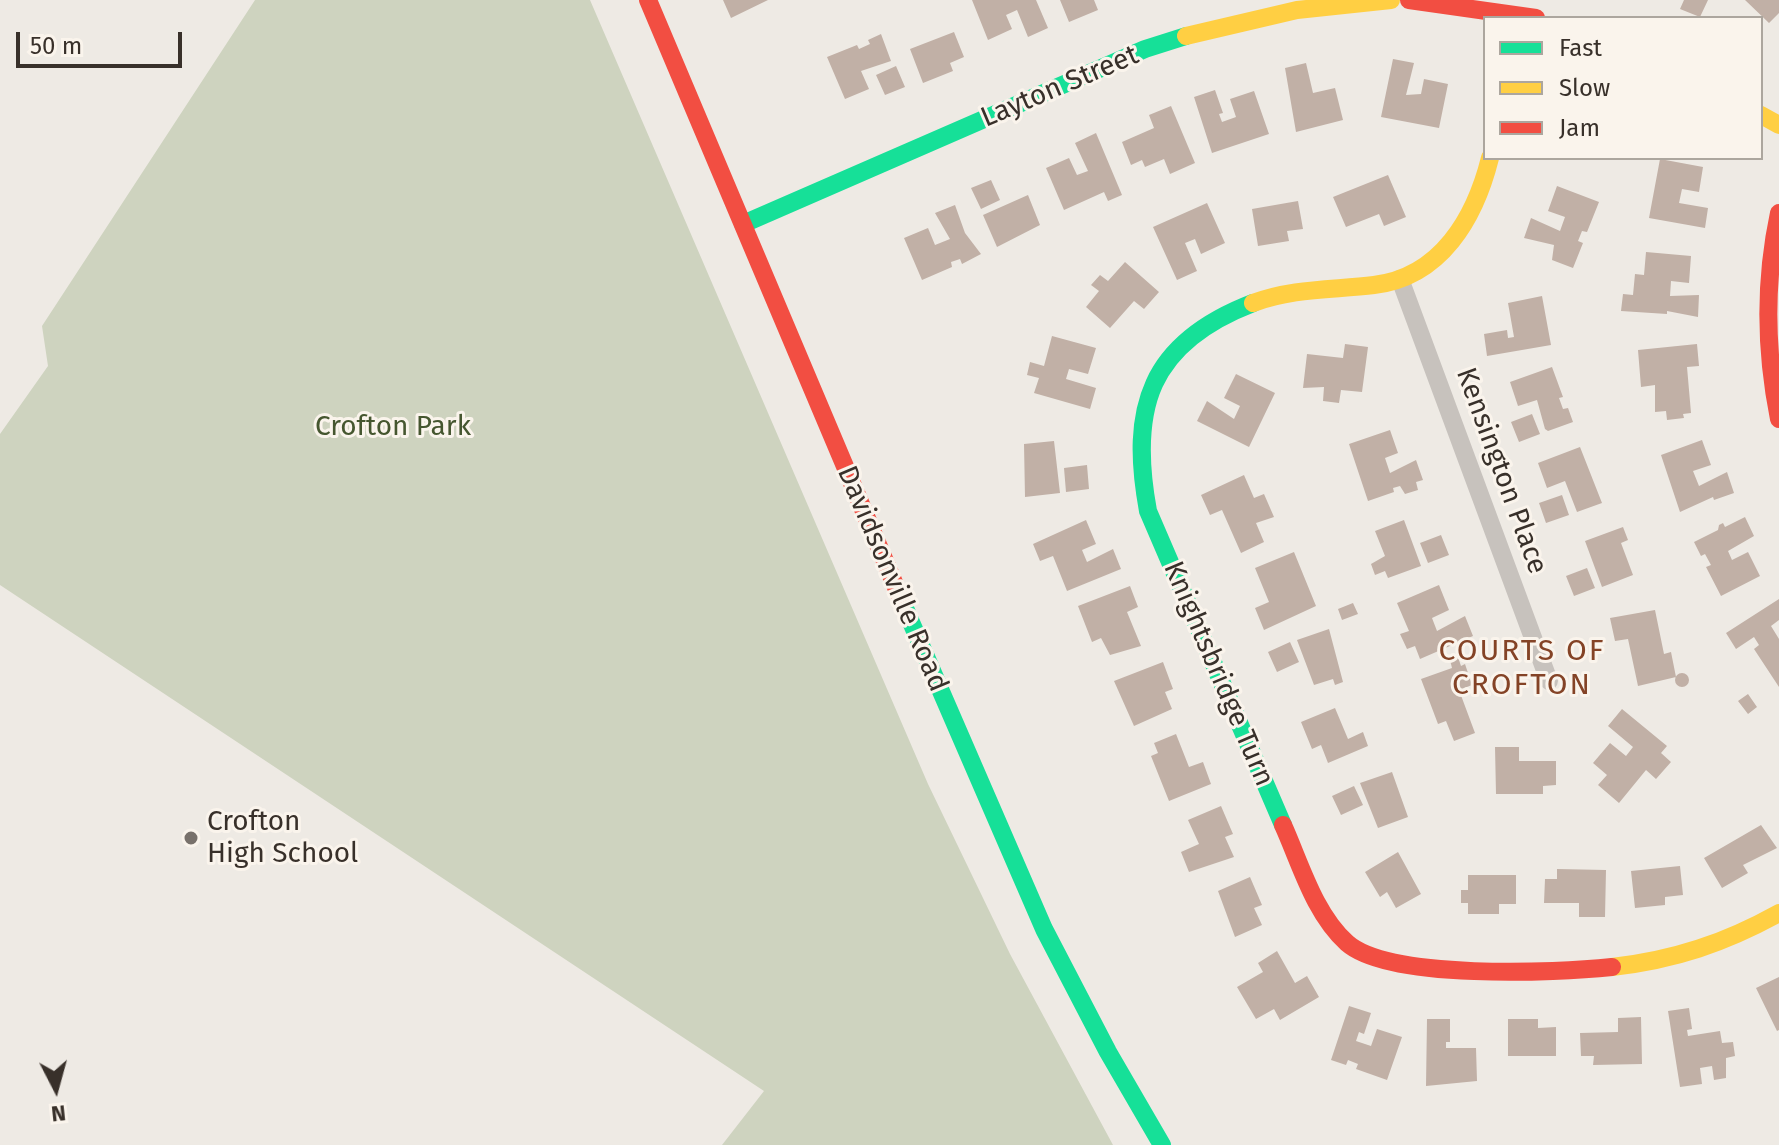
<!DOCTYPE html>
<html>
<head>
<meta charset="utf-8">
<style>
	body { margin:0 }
	#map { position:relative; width:1779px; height:1145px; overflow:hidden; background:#eeeae4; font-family:"Fira Sans",sans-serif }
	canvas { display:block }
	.legend { position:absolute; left:1483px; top:16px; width:280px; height:144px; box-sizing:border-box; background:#faf4ec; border:2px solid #aca69e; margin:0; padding:10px 14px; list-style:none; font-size:24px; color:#38302a }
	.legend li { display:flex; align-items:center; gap:16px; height:40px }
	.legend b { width:40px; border:2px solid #aca69e }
	.north { position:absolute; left:16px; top:1049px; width:80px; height:80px; -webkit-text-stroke:6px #faf4ec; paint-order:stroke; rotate:174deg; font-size:22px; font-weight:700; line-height:32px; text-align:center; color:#38302a }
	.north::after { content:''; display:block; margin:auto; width:28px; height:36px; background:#38302a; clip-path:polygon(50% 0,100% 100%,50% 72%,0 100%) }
	.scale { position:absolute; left:16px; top:32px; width:166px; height:36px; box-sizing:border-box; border:4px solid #38302a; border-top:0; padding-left:10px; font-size:24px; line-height:28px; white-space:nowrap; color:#38302a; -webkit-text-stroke:6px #faf4ec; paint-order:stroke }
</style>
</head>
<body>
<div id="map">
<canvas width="1779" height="1145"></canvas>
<ul class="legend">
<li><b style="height:10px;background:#16e098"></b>Fast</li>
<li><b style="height:10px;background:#ffcf43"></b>Slow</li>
<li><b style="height:10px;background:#f24e42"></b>Jam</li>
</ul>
<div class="north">N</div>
<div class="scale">50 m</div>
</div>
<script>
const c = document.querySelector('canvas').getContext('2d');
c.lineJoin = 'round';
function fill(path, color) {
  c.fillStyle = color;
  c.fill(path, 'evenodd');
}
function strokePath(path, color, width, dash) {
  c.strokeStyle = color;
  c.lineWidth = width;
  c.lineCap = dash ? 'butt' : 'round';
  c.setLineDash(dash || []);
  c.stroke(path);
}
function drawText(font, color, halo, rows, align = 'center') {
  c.font = font + ' "Fira Sans",sans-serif';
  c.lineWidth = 6;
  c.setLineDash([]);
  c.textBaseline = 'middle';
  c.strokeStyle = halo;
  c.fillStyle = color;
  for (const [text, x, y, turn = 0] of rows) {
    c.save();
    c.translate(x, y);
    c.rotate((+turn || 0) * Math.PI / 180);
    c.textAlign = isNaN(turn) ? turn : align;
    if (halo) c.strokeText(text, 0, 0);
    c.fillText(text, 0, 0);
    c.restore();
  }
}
const green = new Path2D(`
	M255,0H590L928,784L1010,954L1113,1145H722L764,1091L0,585V434L48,366L42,326Z`);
const building = new Path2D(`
	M723,0H768L731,18Z
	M972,0H1036L1048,28L1028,37L1017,10L1006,15L1012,29L988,40Z
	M1060,0H1094L1098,10L1069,22Z
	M1684,0H1708L1700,17L1680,9Z
	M1745,0H1779V13L1769,23Z
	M954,32L964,57L950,63L953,71L923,83L910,49Z
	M881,34L891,61L861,71L869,89L845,99L827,57L857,45L859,49L870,44L868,40Z
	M1393,59L1414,63L1406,95L1421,94L1424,79L1448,84L1439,128L1381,117Z
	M1306,63L1313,93L1335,88L1343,120L1296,132L1285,68Z
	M896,66L905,87L885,95L876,75Z
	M1215,90L1223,113L1219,114L1222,122L1236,117L1230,99L1254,91L1269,134L1212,153L1194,97Z
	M1171,106L1195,163L1170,174L1164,159L1145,167L1142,160L1131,165L1122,142L1154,128L1149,115Z
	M1096,133L1122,195L1108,201L1104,192L1064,210L1046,168L1069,158L1077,175L1088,171L1075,143Z
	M1660,159L1703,167L1699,192L1682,189L1679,203L1708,208L1705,228L1649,218Z
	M1388,175L1406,217L1384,226L1379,214L1346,227L1333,197Z
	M991,180L1000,200L981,209L971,188Z
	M1557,186L1599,202L1587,232L1582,231L1578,241L1583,243L1573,268L1552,260L1554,245L1524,238L1531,218L1560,231L1565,217L1548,211Z
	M1028,195L1040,225L997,247L983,215Z
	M1298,201L1303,229L1287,231L1289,241L1258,246L1252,209Z
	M1207,203L1225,243L1201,254L1195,239L1185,243L1197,271L1177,280L1153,227Z
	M955,205L965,233L981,254L962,264L960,259L951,262L952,267L922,280L904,238L928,228L935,245L950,239L935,213Z
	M1646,252L1691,256L1689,283L1671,281L1670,296L1699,295L1698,317L1667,311V314L1621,311L1623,294L1633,295L1635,274L1644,275Z
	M1125,262L1159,292L1144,309L1134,301L1110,328L1086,307L1099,291L1091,285L1100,275L1108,281Z
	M1542,296L1551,345L1487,356L1484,334L1507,330L1508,338L1514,337L1508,303Z
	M1052,336L1096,348L1088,374L1069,369L1066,379L1096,388L1090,409L1034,393L1039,378L1027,375L1030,362L1044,366Z
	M1345,344L1368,347L1362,392L1341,390L1339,403L1323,401L1324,387L1303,388L1307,354L1343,358Z
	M1697,344L1699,366L1687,367L1691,413L1683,414L1684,418L1667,420L1666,411L1655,412V385L1641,387L1638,350Z
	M1552,367L1563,397L1559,398L1563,409L1568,408L1573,422L1548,431L1545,429L1537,400L1518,406L1510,382Z
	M1236,374L1275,393L1249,447L1197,421L1207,401L1234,419L1240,406L1224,398Z
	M1532,414L1540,434L1519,442L1511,422Z
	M1390,430L1398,453L1385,458L1390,473L1416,460L1423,480L1416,482L1418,490L1405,494L1400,486L1393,488L1394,492L1368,501L1349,444Z
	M1702,440L1711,465L1693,471L1699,486L1727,472L1734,493L1714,500L1713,497L1680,512L1661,455Z
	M1054,441L1060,493L1025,497L1024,444Z
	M1580,447L1602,503L1577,512L1565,481L1547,488L1538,463Z
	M1087,465L1089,489L1066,492L1064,468Z
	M1244,475L1254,498L1264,494L1274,517L1256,523L1264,542L1241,553L1222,510L1210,515L1201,495Z
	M1562,495L1569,515L1546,523L1539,503Z
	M1745,517L1754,536L1728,551L1732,560L1748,552L1760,576L1721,596L1706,567L1711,565L1705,554L1701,556L1694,542L1718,530L1719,525L1723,523L1725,527Z
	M1086,520L1096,544L1082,550L1087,562L1113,549L1121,569L1067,591L1053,556L1040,561L1033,544Z
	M1404,520L1421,566L1388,578L1385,571L1375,575L1371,564L1385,556L1375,531Z
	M1623,527L1628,540L1621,543L1633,575L1602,587L1585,541Z
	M1441,535L1449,555L1428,563L1420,543Z
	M1294,552L1316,606L1264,630L1255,608L1269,602L1255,568Z
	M1587,568L1595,588L1574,596L1566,576Z
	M1439,585L1449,610L1432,618L1437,631L1465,616L1473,636L1420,659L1415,646L1407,649L1400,634L1409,631L1397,603Z
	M1130,586L1138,607L1127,612L1141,646L1110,655L1101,638L1092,642L1078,606Z
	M1779,599V620L1771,626L1779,639V687L1754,649L1759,645L1754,637L1736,649L1726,633Z
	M1353,603L1358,614L1342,620L1338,609Z
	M1655,610L1664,654L1671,652L1676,677L1638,686L1628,639L1615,641L1610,618Z
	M1329,629L1343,682L1335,685L1333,679L1314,685L1297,640Z
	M1290,642L1299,662L1277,672L1268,652Z
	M1458,657L1461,666L1465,664L1472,685L1459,690L1475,733L1454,741L1446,721L1438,724L1421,679L1452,668L1450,660Z
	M1163,662L1173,689L1165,692L1172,709L1134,726L1114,681Z
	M1675 680a7 7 0 1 1 14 0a7 7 0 1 1-14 0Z
	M1748,694L1757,707L1748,714L1738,701Z
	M1335,708L1348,739L1363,732L1368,746L1328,763L1321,745L1312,749L1301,722Z
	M1622,709L1667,746L1661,753L1671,762L1656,779L1646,770L1619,803L1598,785L1607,775L1593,763L1610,743L1626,756L1633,747L1608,726Z
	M1176,734L1189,767L1203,762L1211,784L1169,801L1151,756L1158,753L1154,743Z
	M1495,747H1519V761H1556V785L1543,786V794H1496Z
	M1392,772L1408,817L1378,828L1360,783Z
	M1354,786L1363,805L1341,815L1332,796Z
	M1221,806L1233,834L1225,837L1234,857L1189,872L1181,852L1199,844L1188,820Z
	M1761,825L1777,848L1743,865L1748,873L1722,888L1704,858Z
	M1398,852L1421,894L1396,908L1387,892L1380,897L1365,872Z
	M1680,866L1683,895L1665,897V905L1635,908L1631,871Z
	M1557,869L1606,870L1605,917H1579V903H1544L1545,879H1557Z
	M1468,875H1516V904H1499V914H1468V903H1461V890H1468Z
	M1250,877L1262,905L1254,908L1262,925L1235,937L1218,891Z
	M1277,951L1295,983L1307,976L1319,997L1280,1020L1274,1009L1256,1019L1237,987L1263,972L1258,963Z
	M1779,977V1030L1777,1031L1756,988Z
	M1349,1006L1371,1013L1364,1034L1359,1032L1356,1041L1371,1046L1377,1029L1402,1037L1387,1080L1356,1069L1358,1064L1348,1060L1346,1065L1331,1060Z
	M1689,1008L1692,1029L1687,1030L1688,1036L1720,1031L1722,1043L1733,1042L1735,1056L1726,1058V1078L1714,1080L1712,1066L1700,1068L1702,1084L1680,1087L1668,1011Z
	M1641,1017L1642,1064L1593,1065L1594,1056H1581L1580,1033L1618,1032V1018Z
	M1427,1019H1450V1042H1446V1048H1476L1477,1081L1426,1086Z
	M1508,1019H1538V1028L1556,1027V1056H1508Z`);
const street = new Path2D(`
	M1400,279L1549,681`);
const fast = new Path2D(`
	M743,224L1145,49L1186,36
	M1253,303C1149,343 1129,408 1148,511L1283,825
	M901,599L1044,929L1108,1052L1162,1145`);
const slow = new Path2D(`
	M1186,36L1297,10L1391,0
	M1761,115L1779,125
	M1253,303C1293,288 1333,290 1374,285C1441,277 1475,218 1490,158
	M1612,967C1674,960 1725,943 1779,913`);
const jam = new Path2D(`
	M648,0L901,599
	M1409,0L1536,18
	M1779,213C1764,283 1765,349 1779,419
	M1283,825C1301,865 1314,913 1347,943C1389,980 1556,973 1612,967`);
const markers = [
	[191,838,8,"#78716b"]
];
const streetNames = [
	["Layton Street",1060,87,-23],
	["Kensington Place",1501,471,70],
	["Davidsonville Road",892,579,67],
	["Knightsbridge Turn",1218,674,67]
];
const parkNames = [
	["Crofton Park",393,427]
];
const poiNames = [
	["Crofton",207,822],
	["High School",207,854]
];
const neighbourhoodNames = [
	["COURTS OF",1522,652],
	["CROFTON",1522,686]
];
fill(green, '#ced3bf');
fill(building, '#c1b0a6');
strokePath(street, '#c7c2bd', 18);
strokePath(fast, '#16e098', 18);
strokePath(slow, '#ffcf43', 18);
strokePath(jam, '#f24e42', 18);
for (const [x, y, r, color] of markers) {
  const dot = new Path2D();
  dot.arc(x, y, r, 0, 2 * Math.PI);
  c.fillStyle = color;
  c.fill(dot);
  strokePath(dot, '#faf4ec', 3);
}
drawText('28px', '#38302a', '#faf4ec', streetNames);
drawText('28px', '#45562f', '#faf4ec', parkNames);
drawText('28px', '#38302a', '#faf4ec', poiNames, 'left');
c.letterSpacing = '2px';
drawText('30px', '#844326', '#faf4ec', neighbourhoodNames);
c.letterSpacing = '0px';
</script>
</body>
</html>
